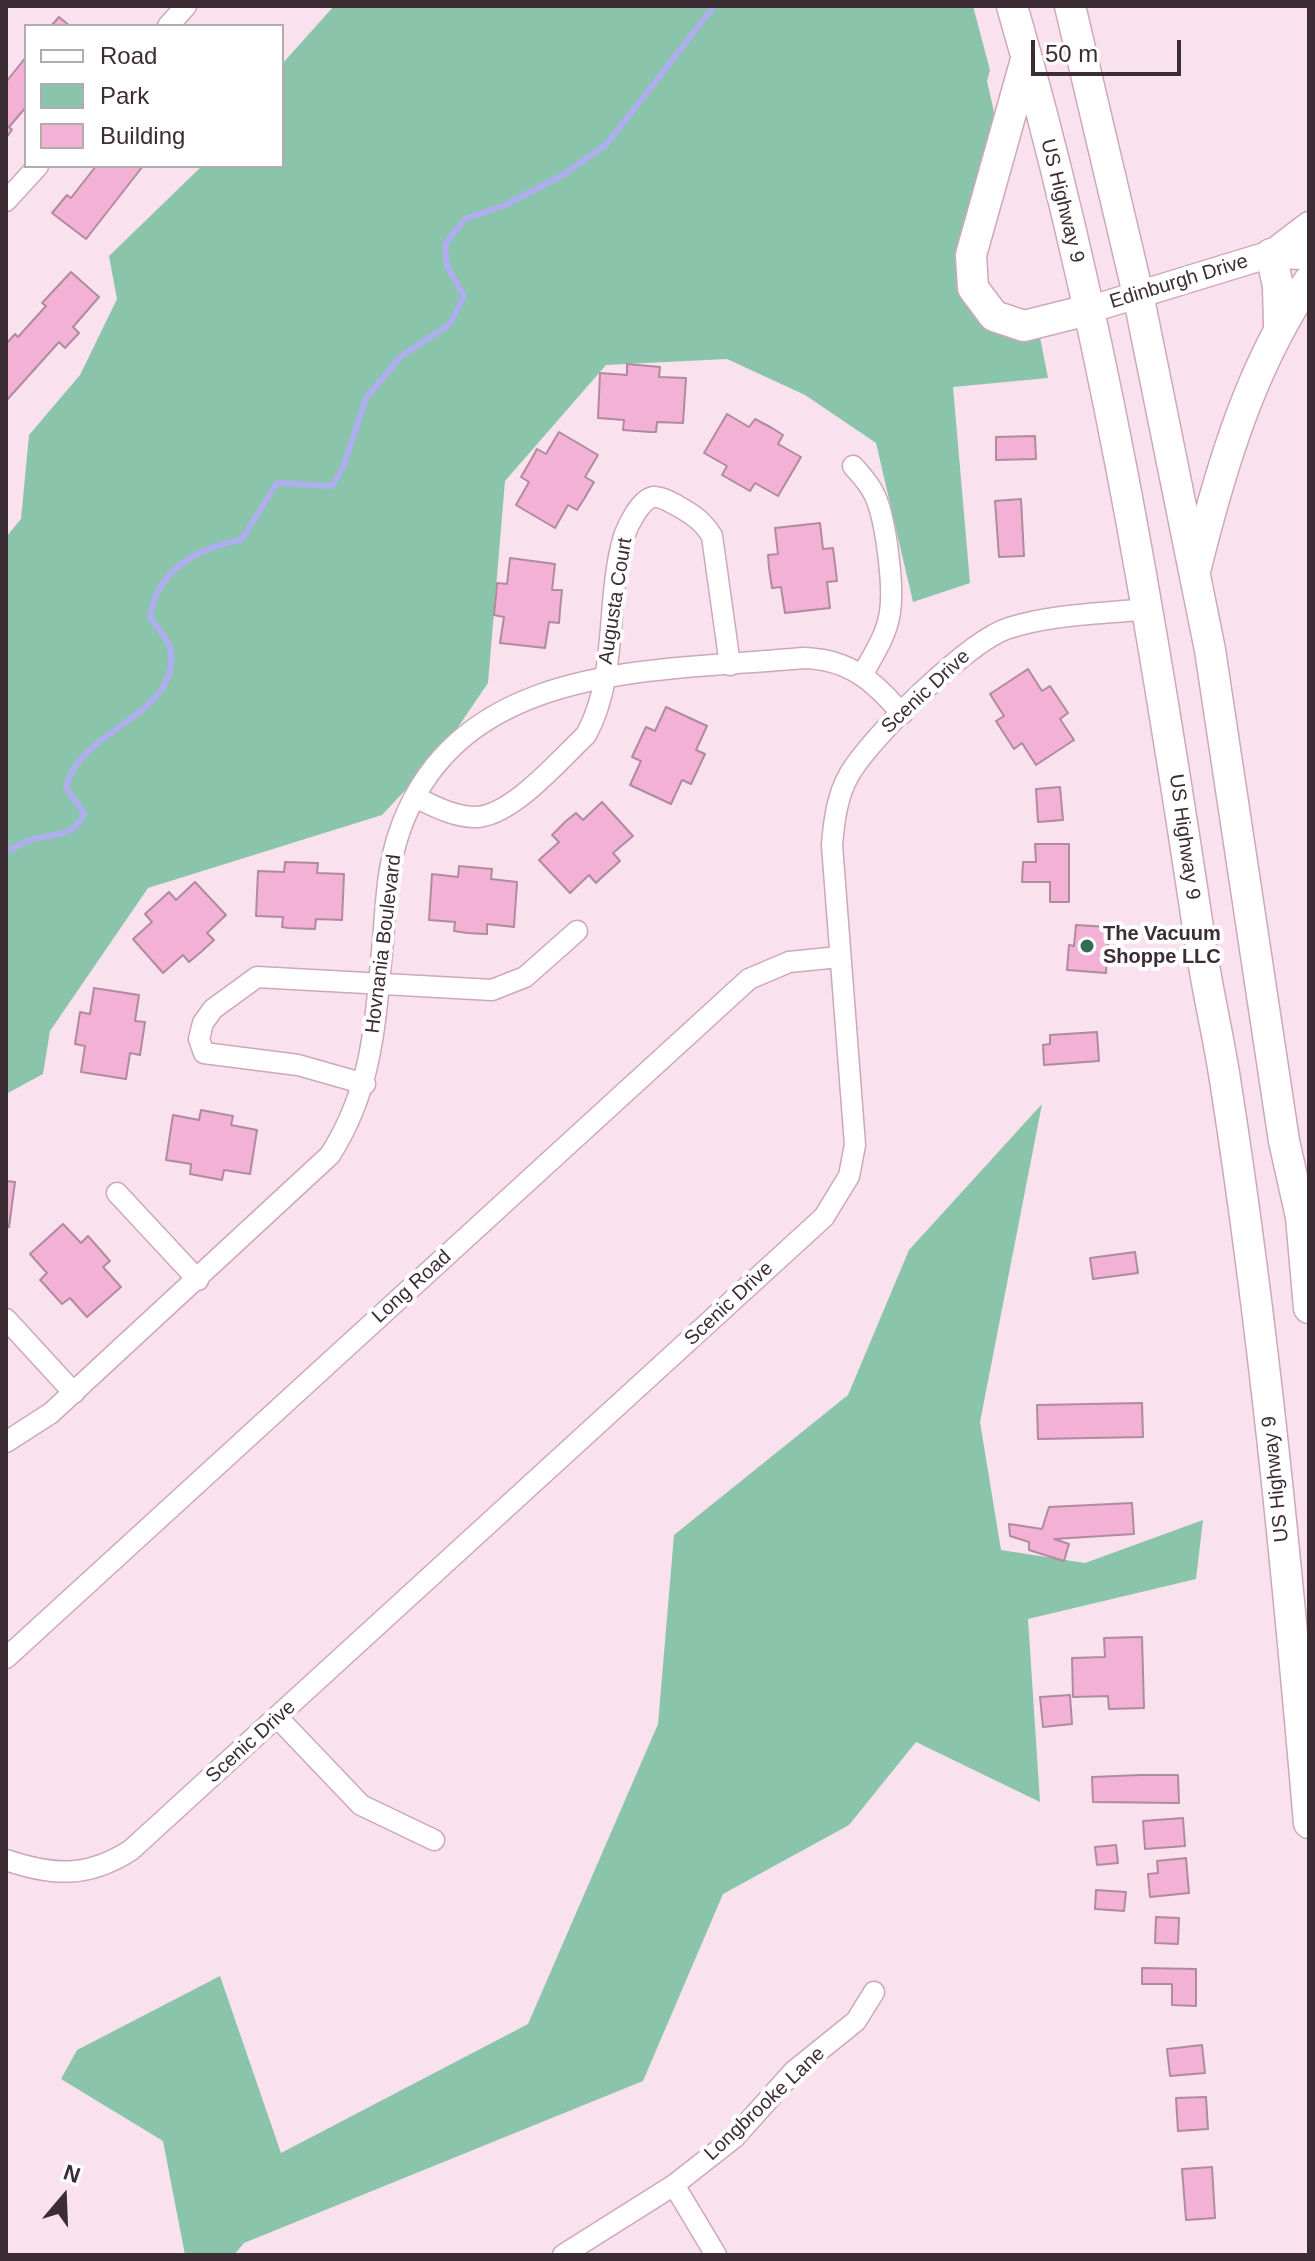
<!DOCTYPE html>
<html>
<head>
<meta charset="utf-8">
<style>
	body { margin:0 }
	#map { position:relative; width:1315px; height:2261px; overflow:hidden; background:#fae1ee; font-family:Arial,sans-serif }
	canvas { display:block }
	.frame { position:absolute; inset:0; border:8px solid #3c2d35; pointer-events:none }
	.legend { position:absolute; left:24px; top:24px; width:260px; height:144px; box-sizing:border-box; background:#fff; border:2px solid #b1abae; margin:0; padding:10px 14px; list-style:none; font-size:24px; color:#3c2d35 }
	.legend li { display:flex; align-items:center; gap:16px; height:40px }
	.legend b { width:40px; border:2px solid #b1abae }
	.north { position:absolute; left:24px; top:2157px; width:80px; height:80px; -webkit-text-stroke:6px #fff; paint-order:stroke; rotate:19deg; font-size:22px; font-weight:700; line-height:32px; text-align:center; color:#3c2d35 }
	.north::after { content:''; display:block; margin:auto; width:28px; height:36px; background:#3c2d35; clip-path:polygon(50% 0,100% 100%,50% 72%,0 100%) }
	.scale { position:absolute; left:1031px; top:40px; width:150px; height:36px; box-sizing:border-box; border:4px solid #3c2d35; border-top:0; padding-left:10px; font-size:24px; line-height:28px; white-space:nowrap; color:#3c2d35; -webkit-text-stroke:6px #fff; paint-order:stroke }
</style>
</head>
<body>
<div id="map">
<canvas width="1315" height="2261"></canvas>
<div class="frame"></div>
<ul class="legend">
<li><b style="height:10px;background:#fff"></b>Road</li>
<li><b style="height:22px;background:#8ac5ab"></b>Park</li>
<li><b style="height:22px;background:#f4b1d6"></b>Building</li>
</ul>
<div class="north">N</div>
<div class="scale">50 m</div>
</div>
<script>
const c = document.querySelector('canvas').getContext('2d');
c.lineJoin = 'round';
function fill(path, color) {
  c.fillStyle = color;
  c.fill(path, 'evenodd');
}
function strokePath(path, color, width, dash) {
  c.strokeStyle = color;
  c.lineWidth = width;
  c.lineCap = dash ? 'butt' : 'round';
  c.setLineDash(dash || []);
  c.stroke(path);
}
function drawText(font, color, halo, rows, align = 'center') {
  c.font = font + ' Arial,sans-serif';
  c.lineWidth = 8;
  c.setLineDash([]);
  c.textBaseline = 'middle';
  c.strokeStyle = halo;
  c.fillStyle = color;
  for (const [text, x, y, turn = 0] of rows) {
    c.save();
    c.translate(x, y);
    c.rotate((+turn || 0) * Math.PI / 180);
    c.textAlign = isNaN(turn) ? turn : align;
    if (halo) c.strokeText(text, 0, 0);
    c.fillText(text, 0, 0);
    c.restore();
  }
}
const green = new Path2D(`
	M334,6H973L990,70L987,81L996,121L957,262L1040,337L1048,378L953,387L970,583L913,602L876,443L805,395L727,359L606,365L505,481L488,683L441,752L382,815L148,888L50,1031L43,1074L6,1094V537L21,519L29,435L80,375L117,299L109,256L202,166H282V64Z
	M1042,1104L980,1422L1001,1550L1085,1563L1203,1520L1196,1579L1028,1619L1040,1802L916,1742L849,1825L723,1894L643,2081L244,2243L234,2255H185L163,2141L61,2079L77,2050L220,1976L281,2153L528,2024L658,1724L674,1535L848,1395L909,1250Z`);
const stream = new Path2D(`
	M6,851C14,848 22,843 30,840C52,833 75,838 84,813L66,788C77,729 184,715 170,648C167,638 156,626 150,617C157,570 197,548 241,540L277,483L332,486L344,465L366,398L400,357L450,324L464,296L447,266L445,244L465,219L505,205L563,175L607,144L714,6`);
const building = new Path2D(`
	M59,17L70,26H51Z
	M26,57V107L9,127L12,130L6,138V82Z
	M96,166H143L86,239L52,213L67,195L71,198Z
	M71,272L99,297L73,327L79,333L65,348L59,342L6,401V344L15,334L18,337L46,306L42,303Z
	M627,364L660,367L659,377L686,378L683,423L657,422L656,432H650L623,430L624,420L598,418L600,373L627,375Z
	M727,414L749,427L755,419L772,428L783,435L778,444L801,457L778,496L755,483L750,491L722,475L727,466L704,453Z
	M559,432L598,455L585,477L594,482L584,499L577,510L568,505L555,528L516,505L529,482L521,477L531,460L537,449L546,454Z
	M1035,436L1036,459L996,460V437Z
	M1021,499L1024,556L999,557L995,501Z
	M820,523L823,549L833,548L835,564L837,581L827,582L830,608L785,613L781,587L772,588L769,568L768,555L778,554L775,528Z
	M510,558L555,564L552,590H562L560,610L559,623L549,622L545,648L500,643L504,617L494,615L496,596L497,583L507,584Z
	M1028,669L1042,691L1050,686L1068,713L1060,719L1074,740L1036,765L1022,743L1014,749L996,721L1004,716L990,694Z
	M666,707L707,726L696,750L705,754L691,784L682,780L671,804L630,785L641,761L632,757L646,727L655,731Z
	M1060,787L1063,820L1038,822L1036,789Z
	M602,802L633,836L613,853L620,861L600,879L596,883L589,875L570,893L539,860L559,842L552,835L566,821L576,813L583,820Z
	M1035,844H1069V902H1050V882H1022L1023,862H1036Z
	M285,862L318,863L317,873L344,874L342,920L316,919L315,929L288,928L282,927L283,917L256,916L258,871L284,872Z
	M459,866L492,869L491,879L517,882L514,927L487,924V934L467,933L454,931L455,922L429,920L432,874L458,877Z
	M195,882L226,915L207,933L214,940L201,952L189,962L183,955L163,973L133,939L152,922L145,914L169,892L176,900Z
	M1076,925L1109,927L1106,973L1067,970L1069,945L1074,946Z
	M94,988L139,995L135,1021L145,1022L140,1055L130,1053L126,1079L81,1072L85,1046L75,1044L80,1012L90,1014Z
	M1097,1032L1099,1061L1044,1065L1043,1045L1050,1044V1035Z
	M201,1110L233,1116L231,1125L257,1130L250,1174L224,1170L222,1180L195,1175L190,1174L191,1164L166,1160L173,1115L199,1120Z
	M6,1181L15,1182L9,1227H6Z
	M63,1224L81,1243L88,1236L110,1261L103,1267L121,1287L87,1317L70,1298L62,1304L44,1284L40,1280L47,1273L30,1254Z
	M1135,1252L1138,1273L1093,1279L1090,1258Z
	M1142,1403L1143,1437L1038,1439L1037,1405Z
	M1132,1503L1134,1534L1054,1539L1069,1544L1064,1561L1029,1550V1542L1010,1536L1009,1524L1042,1529L1049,1507Z
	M1142,1637L1144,1708L1109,1709L1108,1696L1073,1697L1072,1658L1105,1657L1104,1638Z
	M1070,1695L1072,1724L1043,1727L1040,1697Z
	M1140,1775H1178L1179,1803L1093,1802L1092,1777Z
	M1183,1818L1185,1846L1145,1849L1143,1821Z
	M1116,1845L1118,1863L1097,1865L1095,1847Z
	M1186,1858L1189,1893L1150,1897L1148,1874L1158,1873L1157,1861Z
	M1096,1890L1126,1892L1124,1911L1095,1909Z
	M1156,1917L1179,1918L1178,1944L1155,1943Z
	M1142,1968L1196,1969V2006L1172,2005V1984H1142Z
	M1202,2045L1205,2073L1170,2076L1167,2049Z
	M1206,2097L1208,2129L1178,2131L1176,2098Z
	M1212,2167L1215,2218L1186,2220L1182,2169Z`);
const minor = new Path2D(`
	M168,26L186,6
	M6,201L38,166
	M853,466C861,475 870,484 875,496C886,520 894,586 890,612C887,635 873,655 863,674
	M415,797C434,806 452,816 473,817C510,819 560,759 586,735C619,675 605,600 624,536C628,525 640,500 653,497C660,496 670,502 676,505C692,514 702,520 712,536L730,665
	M365,1084L298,1065L204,1053L199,1039L203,1023L213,1009L257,977L492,990L525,977L577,931
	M117,1193L198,1280
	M6,1319L74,1393
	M6,1442L51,1413L330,1155C374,1086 375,1020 383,941C386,904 387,868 399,833C457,661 655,672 803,658C849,659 874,681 902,714
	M6,1658L749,979L789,962L839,957
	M277,1717L361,1805L434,1840
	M6,1860C53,1876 88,1878 131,1850L824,1217L849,1176L855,1145L832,845C834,821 837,796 849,775C870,738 969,640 1009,628C1052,614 1102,614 1147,609
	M674,2185L716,2255
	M563,2255L674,2185L734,2138L794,2071L856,2021L874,1992`);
const major = new Path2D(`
	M1271,254L1309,225
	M1088,310L1271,254L1299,256L1309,251`);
const highway = new Path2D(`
	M1012,6C1101,311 1153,627 1200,941C1207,990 1219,1038 1226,1086C1264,1330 1288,1577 1309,1823
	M1070,6L1138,294L1210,650L1284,1141L1301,1217L1309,1308
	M1025,63L971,255L973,288L994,316L1024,326L1088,310
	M1271,254L1278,286L1279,325
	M1196,567C1221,467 1251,366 1309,281`);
const markers = [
	[1087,946,8,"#336c55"]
];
const streetNames = [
	["US Highway 9",1062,201,76],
	["Edinburgh Drive",1179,282,-17],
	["Augusta Court",616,601,-81],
	["Scenic Drive",926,692,-43],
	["US Highway 9",1184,837,82],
	["Hovnania Boulevard",384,944,-83],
	["Long Road",412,1287,-42],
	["Scenic Drive",729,1304,-43],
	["US Highway 9",1276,1479,-96],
	["Scenic Drive",251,1742,-42],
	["Longbrooke Lane",765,2104,-43]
];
const poiNames = [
	["The Vacuum",1103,934],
	["Shoppe LLC",1103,957]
];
fill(green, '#8ac5ab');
strokePath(stream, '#aeaded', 6);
fill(building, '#f4b1d6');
strokePath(building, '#b08a9f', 2);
strokePath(minor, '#cea7bc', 23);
strokePath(major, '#cea7bc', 29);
strokePath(highway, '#cea7bc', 33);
strokePath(minor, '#fff', 20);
strokePath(major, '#fff', 26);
strokePath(highway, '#fff', 30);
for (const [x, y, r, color] of markers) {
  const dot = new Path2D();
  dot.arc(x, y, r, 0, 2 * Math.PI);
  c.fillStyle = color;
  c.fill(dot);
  strokePath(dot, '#fff', 3);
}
drawText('20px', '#3c2d35', '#fff', streetNames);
drawText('bold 20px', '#3c2d35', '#fff', poiNames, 'left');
</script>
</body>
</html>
